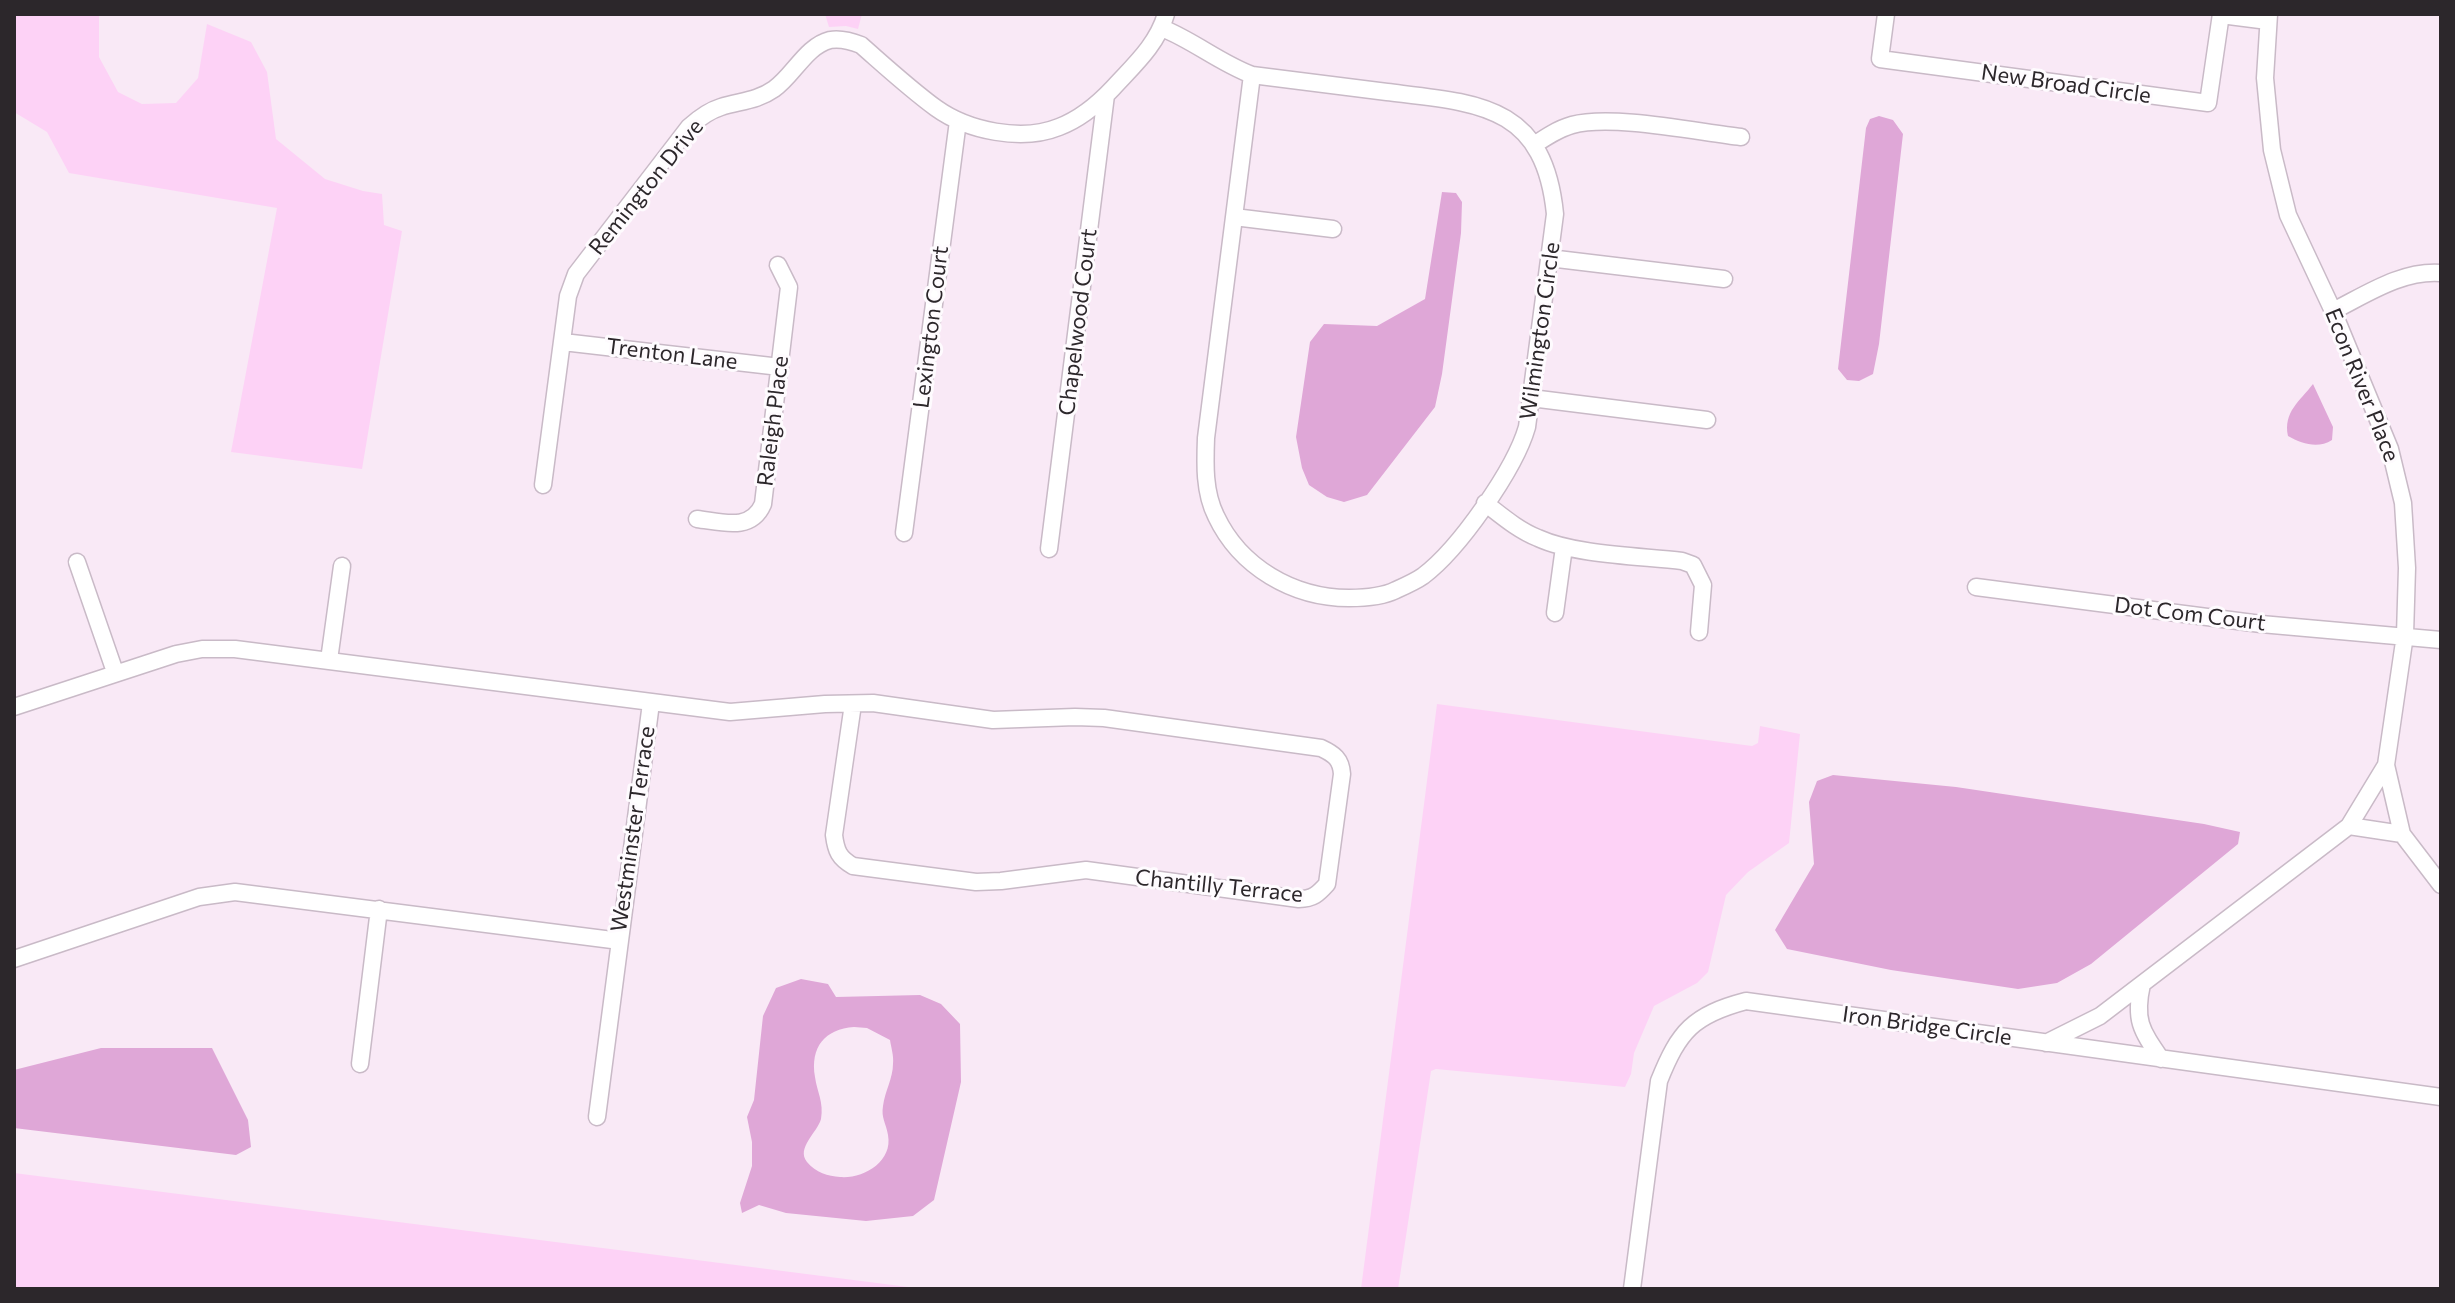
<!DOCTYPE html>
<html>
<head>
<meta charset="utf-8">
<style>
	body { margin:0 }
	#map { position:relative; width:2455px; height:1303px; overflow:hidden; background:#f9e9f6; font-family:Commissioner,sans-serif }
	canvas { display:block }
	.frame { position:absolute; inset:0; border:16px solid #2c272b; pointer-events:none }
</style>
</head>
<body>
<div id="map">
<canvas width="2455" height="1303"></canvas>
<div class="frame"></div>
</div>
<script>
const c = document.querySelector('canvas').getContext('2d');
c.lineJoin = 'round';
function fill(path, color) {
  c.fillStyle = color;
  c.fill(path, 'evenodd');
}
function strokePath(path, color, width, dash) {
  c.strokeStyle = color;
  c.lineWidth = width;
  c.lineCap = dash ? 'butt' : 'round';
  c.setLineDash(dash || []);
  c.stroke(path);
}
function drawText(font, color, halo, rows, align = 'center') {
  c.font = font + ' Commissioner,sans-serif';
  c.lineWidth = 6;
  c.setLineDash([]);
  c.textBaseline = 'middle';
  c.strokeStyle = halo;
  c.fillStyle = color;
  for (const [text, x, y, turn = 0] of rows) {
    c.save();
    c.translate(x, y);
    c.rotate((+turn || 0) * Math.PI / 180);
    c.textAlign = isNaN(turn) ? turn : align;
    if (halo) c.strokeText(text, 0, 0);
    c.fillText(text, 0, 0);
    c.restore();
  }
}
const green = new Path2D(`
	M14,14H99V57L118,92L142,104L176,103L198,78L207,24L251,42L267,72L276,139L325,179L363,191L382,194L384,225L402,231L362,469L231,452L277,208L69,173L47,132L14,112Z
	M825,14H862L858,29L846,26L829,27Z
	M1437,704L1752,746L1758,743L1760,726L1800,734L1789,843L1748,872L1726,895L1708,972L1697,983L1654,1006L1634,1053L1631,1074L1625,1087L1436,1069L1431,1071L1398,1289H1361Z
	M14,1173L924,1289H14Z`);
const water = new Path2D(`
	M1879,116L1893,120L1903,134L1879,344L1873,374L1859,381L1847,380L1838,369L1866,128L1870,119Z
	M1442,192L1456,193L1462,202L1461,233L1442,374L1435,407L1367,495L1344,502L1327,497L1309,485L1302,468L1296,437L1310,342L1324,324L1377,326L1425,299Z
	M2313,384L2333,427L2332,440C2318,449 2302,444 2288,436C2283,412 2300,401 2313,384Z
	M1833,775L1956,787L2204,824L2240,832L2238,844L2091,964L2057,983L2018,989L1891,970L1787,949L1775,930L1814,864L1809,802L1817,781Z
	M801,979L828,984L836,997L920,995L941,1004L960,1024L961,1082L934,1200L913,1216L866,1221L786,1213L759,1205L742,1213L740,1203L752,1166V1142L747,1117L754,1100L763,1016L776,988ZM854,1027L867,1028L890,1040C891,1047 894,1056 893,1064C893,1078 885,1091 883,1106C881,1118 886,1123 888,1135C893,1162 863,1179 840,1177C828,1176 816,1173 807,1162C796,1148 817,1133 821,1119C824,1102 817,1092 815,1077C810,1047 825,1029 854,1027Z
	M101,1048H212L248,1120L251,1147L236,1155L14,1128V1070Z`);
const minor = new Path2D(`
	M1886,14L1880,59L2208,103L2221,14
	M2269,14L2265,78L2272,150L2288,215L2333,311L2390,449L2403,503L2407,568L2405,635L2386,765L2402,834L2441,885
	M2221,15L2268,21
	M1162,28C1194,41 1220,63 1252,75C1297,81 1342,86 1387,92C1478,103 1544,104 1555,214L1527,427C1515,469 1459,549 1423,576C1416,581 1405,586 1396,590C1382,597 1364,598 1349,598C1293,598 1240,567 1216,516C1204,492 1205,464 1206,438L1252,75
	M1534,145C1546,137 1558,129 1572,125C1612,114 1697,132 1741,137
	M1234,217L1333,229
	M1549,258L1724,279
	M2333,311C2367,294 2402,270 2441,273
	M563,342L780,367
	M1531,398L1707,420
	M543,485L568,296L576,274L689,127C699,118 708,111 721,107C740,101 757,101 774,89C793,76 806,46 830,40C841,38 851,41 861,45C885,66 910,89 936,108C968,131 1022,142 1059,127C1080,119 1098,104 1113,88C1134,65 1157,45 1166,14
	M1485,503C1502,516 1518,530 1538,538C1575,555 1640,556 1682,561L1693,565L1703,585L1699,632
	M697,519C722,522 751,532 763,504L789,287L778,265
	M904,533L958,121
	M1049,549L1106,95
	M77,562L115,672
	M1976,587L2261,624L2441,640
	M1555,613L1564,547
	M329,660L342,566
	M14,707L176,654L202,649H235L730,712L825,704L873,703L993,720L1075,717L1104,718L1321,748C1334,754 1341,759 1342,774L1327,884C1318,894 1313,899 1299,899L1086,870L1001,881L976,882L853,866C839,858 836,851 834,835L853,704
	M2349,826L2402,834
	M14,959L199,897L235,892L620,941
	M2142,984C2134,1020 2141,1030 2161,1059
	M2046,1043L2100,1016L2349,826L2386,765
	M360,1064L379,909
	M597,1117L651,703
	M1632,1289L1659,1081C1679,1031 1693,1015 1746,1001L2441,1097`);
const streetNames = [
	["New Broad Circle",2066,84,8],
	["Remington Drive",646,187,-51],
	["Chapelwood Court",1078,322,-83],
	["Lexington Court",931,327,-83],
	["Wilmington Circle",1540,331,-82],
	["Trenton Lane",672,354,7],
	["Econ River Place",2362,385,68],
	["Raleigh Place",773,421,-83],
	["Dot Com Court",2190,614,7],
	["Westminster Terrace",633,829,-82],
	["Chantilly Terrace",1219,886,6],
	["Iron Bridge Circle",1927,1026,8]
];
fill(green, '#fdd2f6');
fill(water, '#dfa7d7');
strokePath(minor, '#c9bac7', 19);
strokePath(minor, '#fff', 16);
drawText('22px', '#2c272b', '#fefbfe', streetNames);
</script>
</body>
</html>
